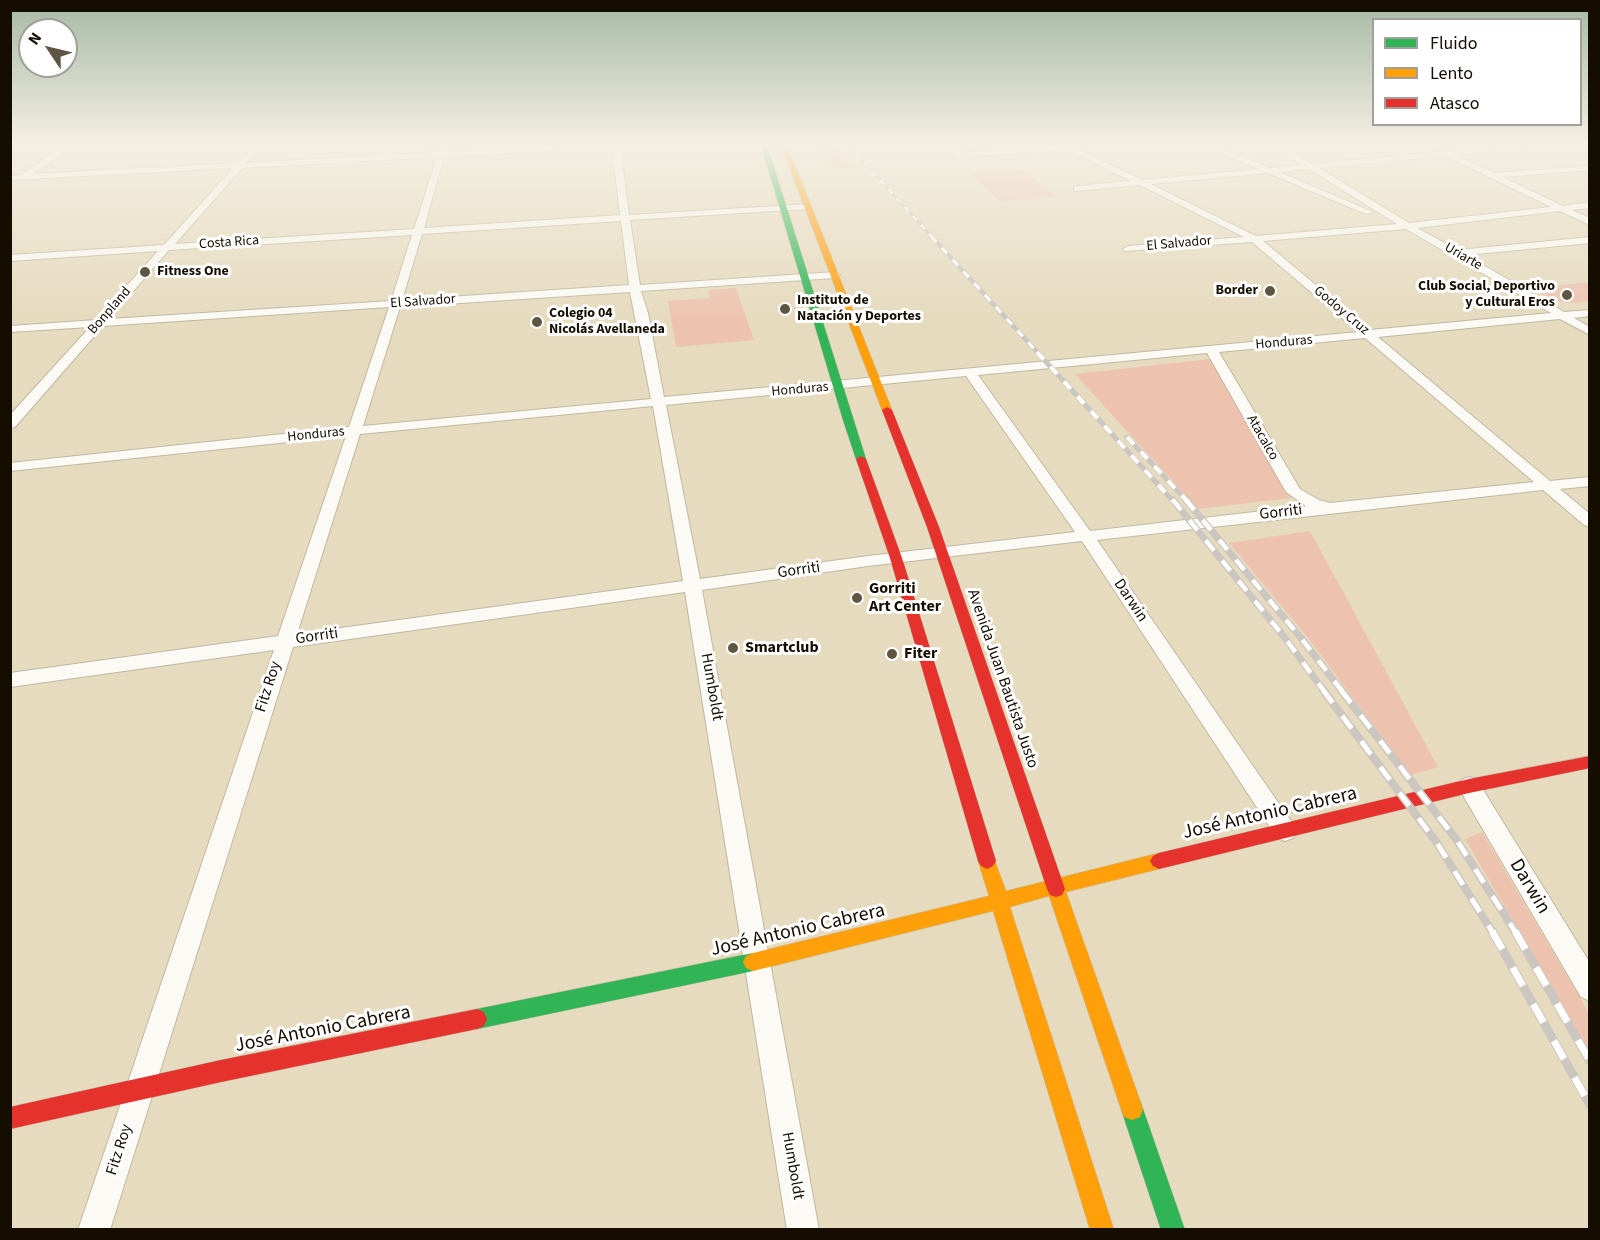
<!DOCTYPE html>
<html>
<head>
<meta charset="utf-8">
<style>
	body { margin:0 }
	#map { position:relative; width:1600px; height:1240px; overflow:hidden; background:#e6dbbf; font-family:"Source Sans 3",sans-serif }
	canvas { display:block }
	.frame { position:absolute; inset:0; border:12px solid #150e00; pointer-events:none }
	.legend { position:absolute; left:1372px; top:18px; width:210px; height:108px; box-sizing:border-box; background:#fff; border:2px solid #a19f99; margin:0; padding:8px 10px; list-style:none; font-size:18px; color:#150e00 }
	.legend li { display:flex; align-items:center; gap:12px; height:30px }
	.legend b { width:30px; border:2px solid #a19f99 }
	.north { position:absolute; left:18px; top:18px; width:60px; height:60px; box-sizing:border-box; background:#fff; border:2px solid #a19f99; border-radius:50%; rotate:305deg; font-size:16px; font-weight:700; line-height:24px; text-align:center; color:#150e00 }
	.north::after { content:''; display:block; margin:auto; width:21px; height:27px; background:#5e5643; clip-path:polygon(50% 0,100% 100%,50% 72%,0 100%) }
</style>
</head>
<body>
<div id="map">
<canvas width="1600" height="1240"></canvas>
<div class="frame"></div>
<ul class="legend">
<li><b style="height:8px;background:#30b455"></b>Fluido</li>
<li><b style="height:8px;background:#ff9f0a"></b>Lento</li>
<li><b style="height:8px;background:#e5322d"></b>Atasco</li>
</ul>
<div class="north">N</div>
</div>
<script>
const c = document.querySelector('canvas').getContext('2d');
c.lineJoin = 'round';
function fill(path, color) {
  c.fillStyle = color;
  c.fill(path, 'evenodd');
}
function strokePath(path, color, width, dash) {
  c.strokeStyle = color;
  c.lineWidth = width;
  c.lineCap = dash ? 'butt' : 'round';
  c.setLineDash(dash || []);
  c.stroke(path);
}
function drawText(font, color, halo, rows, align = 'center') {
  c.font = font + ' "Source Sans 3",sans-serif';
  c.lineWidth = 6;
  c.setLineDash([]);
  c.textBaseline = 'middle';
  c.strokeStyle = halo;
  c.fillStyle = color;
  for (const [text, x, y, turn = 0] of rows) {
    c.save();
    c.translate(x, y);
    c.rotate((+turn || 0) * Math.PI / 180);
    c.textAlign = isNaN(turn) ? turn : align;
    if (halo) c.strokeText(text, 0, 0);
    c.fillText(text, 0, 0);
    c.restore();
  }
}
const green = new Path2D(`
	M817,145H835L856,168L834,169Z
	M1023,170L1056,197L1000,201L970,174Z
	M1589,282V301C1563,305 1555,302 1532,288Z
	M736,288L754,340L676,347L668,301L710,298L708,290Z
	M1210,359L1291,498L1198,509L1075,374Z
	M1310,531L1438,767L1411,775L1308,638L1229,543Z
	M1482,832L1589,1013V1050L1465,839Z`);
const street = new Path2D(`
	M65,145H74L33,174L238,163L254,145H262L246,163L438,152L440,145H448L446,152L574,145H620L629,215L810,204V208L807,209L630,220L640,285L835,272L840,275L835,278L641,291L648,313L664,397L1358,332L1252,242L1125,251L1123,249L1128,246L1244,237L1140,185L1074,191V187L1077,186L1131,181L1068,150L959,157L955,155L956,153L1069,145L1142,180L1258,169L1203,145H1214L1270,168L1302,165L1270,145H1279L1312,164L1509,145H1537L1456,155L1494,173L1590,166V170L1502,177L1563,206L1590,202V208L1572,210L1590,218V225L1560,211L1417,228L1458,250L1590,237V243L1466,255L1564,312L1590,310V316L1574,318L1590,327V335L1560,319L1378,337L1550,481L1590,477V486L1560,489L1590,514V527L1584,525L1543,490L1097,540L1293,824L1296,831L1293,838L1285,841L1277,838L1082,541L868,566L702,590L819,1230H787L685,592L293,647L110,1230H78L274,650L10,687V673L278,636L346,436L10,471V463L349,427L389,307L103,326L15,427L10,428V415L90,327L10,332V326L96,320L158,251L10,261V255L164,245L233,168L10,180V176L21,175ZM612,147L620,215L424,228L444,157ZM1446,156L1551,207L1409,223L1319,168ZM437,157L414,229L175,244L242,168ZM1309,169L1397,224L1256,236L1150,184L1268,173L1366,214L1373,212L1279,172ZM621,221L629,285L402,300L422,234ZM1406,229L1551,313L1370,330L1263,241ZM412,235L391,301L109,319L169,250ZM630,292L651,399L363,426L400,307ZM1365,338L1534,482L1330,503L1319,500L1300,489L1219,352ZM1207,353L1286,492L1306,506L1090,531L978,375ZM966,376L1075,532L868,556L700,579L666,405ZM653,406L683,581L297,634L360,434Z
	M1469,777L1477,780L1590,963V1001L1581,997L1461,792L1458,786L1461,780Z`);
const fast = new Path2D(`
	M761,145H767L866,459L865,461L861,462L856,459L843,420Z
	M753,953L760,956L763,962L760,968L753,971L477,1029L470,1026L467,1019L470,1012L477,1009Z
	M1132,1098L1140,1101L1143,1109L1185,1230H1161L1121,1109L1124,1101Z`);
const slow = new Path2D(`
	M781,145H787L892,410L891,412H883L882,410Z
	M987,853L993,856L1006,891L1159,853L1165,856L1168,861L1165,866L1159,869L1066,892L1143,1109L1140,1117L1132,1120L1124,1117L1121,1109L1049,896L1010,907L1114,1230H1090L993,911L753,971L746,968L743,962L746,956L753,953L989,896L978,861L981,856Z`);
const jam = new Path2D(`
	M887,407L892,410L939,527L1065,889L1062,895L1056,897L1050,895L1047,889L927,527L882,410Z
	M861,456L866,459L902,558L996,861L993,866L987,869L981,866L978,861L890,558L856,459Z
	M1590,756V768L1469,793L1159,869L1153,866L1150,861L1153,856L1159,853L1469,779Z
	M477,1009L484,1012L487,1019L484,1026L477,1029L221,1082L10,1129V1107L221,1060Z`);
const railFar5 = new Path2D(`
	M848,145L932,237`);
const railFar4 = new Path2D(`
	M931,236L1038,353`);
const railFar3 = new Path2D(`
	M1037,352L1174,502
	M1127,437L1188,502`);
const railFar2 = new Path2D(`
	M1173,500L1285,638L1324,691
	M1186,500L1301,638L1342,691`);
const railFar1 = new Path2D(`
	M1323,690L1437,843L1493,933
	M1341,690L1456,839L1516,933`);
const rail = new Path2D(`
	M1492,931L1590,1105
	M1515,931L1590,1061`);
const markers = [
	[145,272,6,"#5e5643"],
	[1270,291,6,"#5e5643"],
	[1567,295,6,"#5e5643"],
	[785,309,6,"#5e5643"],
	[537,322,6,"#5e5643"],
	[857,598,6,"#5e5643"],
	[733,648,6,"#5e5643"],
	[892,654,6,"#5e5643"]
];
const farStreetnames = [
	["Costa Rica",229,243,-4],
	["El Salvador",1179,244,-5],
	["Uriarte",1463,257,30],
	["El Salvador",423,302,-4],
	["Bonpland",110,311,-49],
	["Godoy Cruz",1341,311,40],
	["Honduras",1284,343,-5],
	["Honduras",800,390,-5],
	["Honduras",316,435,-6],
	["Atacalco",1262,438,60]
];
const farPoinames = [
	["Fitness One",157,272],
	["Club Social, Deportivo",1555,287,"right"],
	["y Cultural Eros",1555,303,"right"],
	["Border",1258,291,"right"],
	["Instituto de",797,301],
	["Natación y Deportes",797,317],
	["Colegio 04",549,314],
	["Nicolás Avellaneda",549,330]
];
const streetNames = [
	["Gorriti",1281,513,-7],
	["Gorriti",799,571,-8],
	["Darwin",1130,601,56],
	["Gorriti",317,637,-8],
	["Avenida Juan Bautista Justo",1002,679,71],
	["Fitz Roy",269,687,-72],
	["Humboldt",711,687,80],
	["Fitz Roy",120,1150,-72],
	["Humboldt",792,1166,80]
];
const poiNames = [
	["Gorriti",869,589],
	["Art Center",869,607],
	["Smartclub",745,648],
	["Fiter",904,654]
];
const nearStreetnames = [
	["José Antonio Cabrera",1270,814,-13],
	["Darwin",1529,887,59],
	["José Antonio Cabrera",798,931,-13],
	["José Antonio Cabrera",323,1030,-11]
];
fill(green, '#edc3b0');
strokePath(street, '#c0b8a2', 2);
strokePath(fast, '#c0b8a2', 1);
strokePath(slow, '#c0b8a2', 1);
strokePath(jam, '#c0b8a2', 1);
fill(street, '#fbfaf5');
fill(fast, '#30b455');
fill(slow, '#ff9f0a');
fill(jam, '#e5322d');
strokePath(railFar5, '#cbc7c0', 3);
strokePath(railFar4, '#cbc7c0', 4.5);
strokePath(railFar3, '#cbc7c0', 5);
strokePath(railFar2, '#cbc7c0', 7);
strokePath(railFar1, '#cbc7c0', 8);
strokePath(rail, '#cbc7c0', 9);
strokePath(railFar5, '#fff', 2, [6]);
strokePath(railFar4, '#fff', 3, [8]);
strokePath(railFar3, '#fff', 4, [10]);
strokePath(railFar2, '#fff', 4.5, [13]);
strokePath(railFar1, '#fff', 5, [16]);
strokePath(rail, '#fff', 7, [21]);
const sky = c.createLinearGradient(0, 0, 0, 319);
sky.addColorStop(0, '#a6b9a4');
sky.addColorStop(0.45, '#f4efe2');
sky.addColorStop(1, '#f4efe200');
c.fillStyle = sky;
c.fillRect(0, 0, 1600, 319);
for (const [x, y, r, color] of markers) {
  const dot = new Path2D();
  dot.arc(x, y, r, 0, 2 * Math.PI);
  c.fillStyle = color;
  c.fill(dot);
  strokePath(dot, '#fff', 2);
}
drawText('14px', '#150e00', '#fff', farStreetnames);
drawText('bold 14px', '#150e00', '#fff', farPoinames, 'left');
drawText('16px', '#150e00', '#fff', streetNames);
drawText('bold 16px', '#150e00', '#fff', poiNames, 'left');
drawText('20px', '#150e00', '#fff', nearStreetnames);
</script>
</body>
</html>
